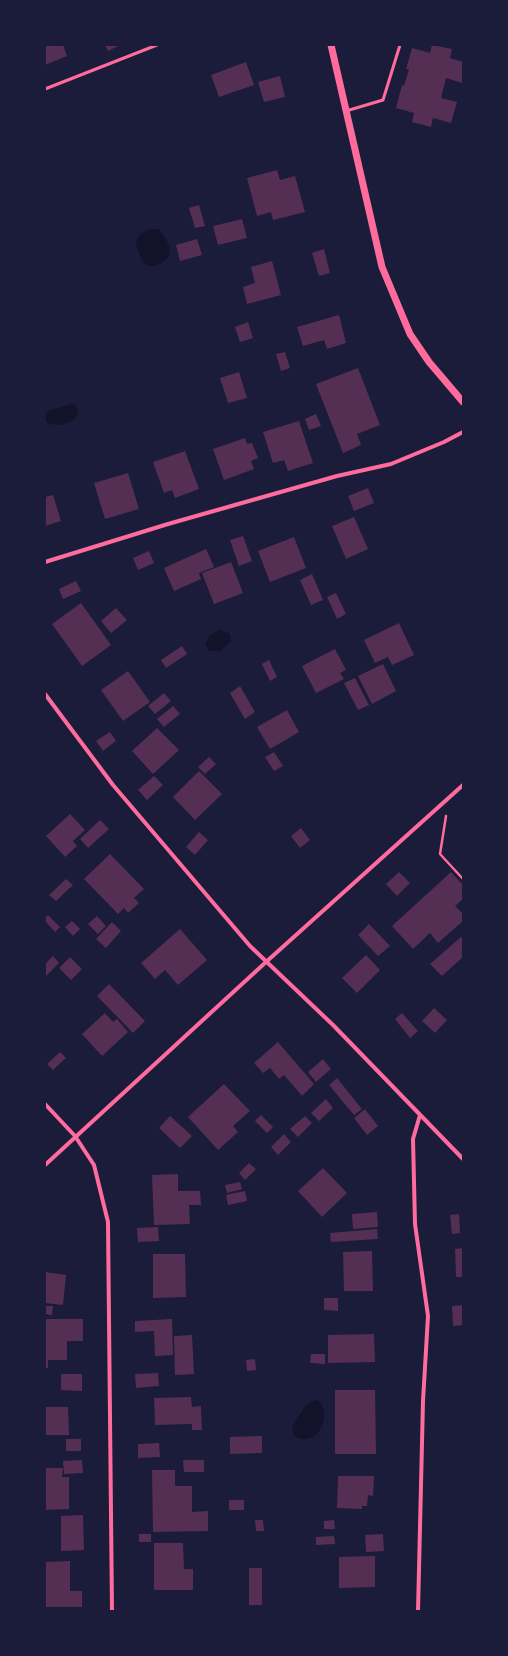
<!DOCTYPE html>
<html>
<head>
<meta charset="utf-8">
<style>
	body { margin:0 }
	#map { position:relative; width:508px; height:1656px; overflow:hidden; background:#1b1b3a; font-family:"IBM Plex Sans",sans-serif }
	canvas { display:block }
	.frame { position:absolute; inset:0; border:46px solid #1b1b3a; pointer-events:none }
</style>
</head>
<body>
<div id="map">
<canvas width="508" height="1656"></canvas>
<div class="frame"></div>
</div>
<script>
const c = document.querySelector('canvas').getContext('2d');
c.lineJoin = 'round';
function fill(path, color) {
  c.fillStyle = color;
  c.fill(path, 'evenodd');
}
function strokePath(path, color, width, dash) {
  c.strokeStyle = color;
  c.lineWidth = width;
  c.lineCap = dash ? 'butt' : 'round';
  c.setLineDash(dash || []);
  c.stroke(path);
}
const water = new Path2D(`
	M150,229H158C169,241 177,256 159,264C155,266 151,267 147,265C141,262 137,248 136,242L140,234Z
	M72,404L76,405C86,422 55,430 45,421V415L49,410Z
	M220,630L230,634L231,642L220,651H209L205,644L210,635Z
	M315,1400L320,1402C331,1415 319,1449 294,1436L292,1427L306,1405Z`);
const building = new Path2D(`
	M45,45H63L67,56L45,65Z
	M105,45H120L108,51Z
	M432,45L452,49L450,58L463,62V81L462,83L446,78L441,98L457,102L451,123L433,118L431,127L412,122L414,113L396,108L402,85L404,86L409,69H406L412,48L430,53Z
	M246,62L254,85L219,97L211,75Z
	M280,76L285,97L264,102L258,82Z
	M277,170L280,180L295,176L305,212L273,220L271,212L257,216L247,178Z
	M199,205L205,226L195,228L189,208Z
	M242,219L247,238L218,245L213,226Z
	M197,239L202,255L180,261L176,245Z
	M324,249L330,273L319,276L312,253Z
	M272,261L281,295L247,304L243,287L255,283L251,267Z
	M339,315L346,343L327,349L324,340L303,346L297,327Z
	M248,322L253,338L240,342L235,327Z
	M285,352L290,368L281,371L276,354Z
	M358,368L380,425L357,434L361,445L343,453L316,384Z
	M239,372L247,398L228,403L220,378Z
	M316,414L321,426L309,430L305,419Z
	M299,421L313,463L288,471L284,460L273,463L263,432Z
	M245,438L247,444L252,443L258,458L251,461L254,469L224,480L213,449Z
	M185,451L199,489L175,498L172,490L164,493L153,462Z
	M128,473L139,509L105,519L94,483Z
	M368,488L374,503L354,511L348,496Z
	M53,495L61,521L45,526V497Z
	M354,517L368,549L346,559L332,526Z
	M243,536L252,561L239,566L230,540Z
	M294,537L306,568L270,582L258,551Z
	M206,549L214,567L199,573L201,579L174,591L164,568Z
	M149,551L154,563L138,570L133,558Z
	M231,562L243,593L214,604L202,573Z
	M312,574L323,600L311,605L300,580Z
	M76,581L81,591L63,599L59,589Z
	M336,593L346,614L337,619L327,597Z
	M81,603L111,645L82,666L52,624Z
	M116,608L127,620L111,633L101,621Z
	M399,623L414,655L392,665L388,657L375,663L364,640Z
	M182,646L187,654L166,668L161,660Z
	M335,649L346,670L340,673L344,679L316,693L302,666Z
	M269,660L277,677L270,681L262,664Z
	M383,664L396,691L372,704L358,676Z
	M128,671L150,702L123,721L101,690Z
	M355,678L369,705L358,710L344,683Z
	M240,686L255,712L245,719L230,693Z
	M164,693L171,701L155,714L148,706Z
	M173,706L180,714L164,727L157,719Z
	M287,710L299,732L270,749L257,727Z
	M157,728L179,750L153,774L132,751Z
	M110,732L116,741L103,751L96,741Z
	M274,752L283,766L274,771L265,757Z
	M209,757L216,764L205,774L198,767Z
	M199,771L222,794L195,820L173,797Z
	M154,776L163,785L147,800L138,790Z
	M70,814L85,830L73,841L77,846L65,857L46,836Z
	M100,820L109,829L88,848L80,839Z
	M301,828L310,840L300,848L291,836Z
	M199,832L208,840L195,855L186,847Z
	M110,854L144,889L134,898L139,903L128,913L124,908L118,914L84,879Z
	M399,872L410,883L397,896L386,884Z
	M451,872L463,885V899L455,906L463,914V921L438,943L430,933L413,949L392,926Z
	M66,879L73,885L56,901L49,895Z
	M48,915L60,927L55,932L45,921V918Z
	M97,916L106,926L98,934L88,924Z
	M72,921L80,929L73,936L65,927Z
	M112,922L121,931L106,948L96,939Z
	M369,924L390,946L378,956L358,935Z
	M180,929L207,960L178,985L165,970L155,979L141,963Z
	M461,937L463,939V957L442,976L430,964Z
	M366,955L380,970L357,993L342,978Z
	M53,956L59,963L45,977V964Z
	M70,957L82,969L71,980L59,968Z
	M109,984L145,1021L133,1033L97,996Z
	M434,1008L447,1020L435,1033L422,1021Z
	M105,1013L113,1022L117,1019L128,1032L102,1056L82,1034Z
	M402,1013L418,1031L410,1038L395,1019Z
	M278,1042L314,1084L302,1096L284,1075L279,1079L270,1068L263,1073L254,1063Z
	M60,1052L66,1058L53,1070L47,1064Z
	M323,1059L331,1069L316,1082L308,1072Z
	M337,1078L362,1109L354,1115L329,1085Z
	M224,1084L250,1111L233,1126L238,1132L218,1150L188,1117Z
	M326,1099L333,1108L319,1121L311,1113Z
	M365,1109L378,1126L367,1135L354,1118Z
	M261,1115L273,1127L267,1133L255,1121Z
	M170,1116L192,1136L180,1148L159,1128Z
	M305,1116L312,1123L298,1137L290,1129Z
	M284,1134L291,1142L278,1155L271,1147Z
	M249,1163L256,1169L245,1180L239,1173Z
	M323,1168L347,1193L322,1217L298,1191Z
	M178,1174V1191H200L201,1205H189L190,1224L154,1225L152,1175Z
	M240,1182L242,1189L227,1193L225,1185Z
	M245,1191L247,1201L228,1205L226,1195Z
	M377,1212L378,1227L353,1229L352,1214Z
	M459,1214L460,1233L452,1234L450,1215Z
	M158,1227L159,1241L138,1242L137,1228Z
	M377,1229L378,1239L331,1242L330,1233Z
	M463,1248V1277H456L455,1249Z
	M372,1251L373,1291H344L343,1252Z
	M153,1254H185L186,1297L153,1298Z
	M45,1272L66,1275L63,1305L45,1303Z
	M324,1298H338V1311L324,1310Z
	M463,1305V1325L453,1326L452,1306Z
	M45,1306H53L52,1315L45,1314Z
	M46,1319H83V1341H67V1360H48V1368H45Z
	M172,1319L173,1355L155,1356L154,1331L135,1332V1321Z
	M374,1334L375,1362L328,1363V1335Z
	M192,1335L194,1374L175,1375L174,1336Z
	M311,1354H325V1364L310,1363Z
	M255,1359L256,1370L247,1371L246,1360Z
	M158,1373L159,1386L136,1388L135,1374Z
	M61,1374H82V1391L61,1390Z
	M335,1390H375L376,1454H335Z
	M191,1397L192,1407L201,1406L202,1430H192V1424L155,1425L154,1398Z
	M45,1407H68L69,1435H45Z
	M262,1436V1453L230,1454V1437Z
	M66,1439H81V1451H66Z
	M159,1443L160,1457L138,1458V1444Z
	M82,1460L83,1473L64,1474L63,1461Z
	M183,1460H204V1472H184Z
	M45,1468H63L62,1477H69V1509L45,1510Z
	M152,1470H175V1486H192V1512L208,1511V1531L153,1532Z
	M338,1476H374L373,1496L368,1495L367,1506H362V1509L337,1508Z
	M229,1500H244V1510H229Z
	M83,1515L84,1550L61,1551V1516Z
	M255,1520H263L264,1531H256Z
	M334,1520L335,1529H324V1521Z
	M139,1534H151V1542H139Z
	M383,1534L384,1551L366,1552L365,1535Z
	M334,1536L335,1544L316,1545V1537Z
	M154,1543H183L184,1569H193V1590H154Z
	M375,1556V1587L339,1588V1557Z
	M70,1561V1591H82V1607H45V1562Z
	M249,1568H262V1605H249Z`);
const path = new Path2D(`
	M446,816L440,854L463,879`);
const service = new Path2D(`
	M45,89L157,45
	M346,111L383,100L400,45`);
const minor = new Path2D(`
	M45,562L168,524L337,476L391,464L444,442L463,432
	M45,694L113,785L250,946L333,1025L463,1159
	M45,1104L75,1136L94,1165L108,1222L112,1611
	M45,1165L266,962L463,785
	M418,1611L423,1401L428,1316L415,1224L413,1139L420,1115`);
const tertiary = new Path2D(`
	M331,45L382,267L410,334L429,362L463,402`);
fill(water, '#12122b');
fill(building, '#542f53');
strokePath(path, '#ff6b9d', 2.5);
strokePath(service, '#ff6b9d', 3);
strokePath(minor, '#ff6b9d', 4);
strokePath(tertiary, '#ff6b9d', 7);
</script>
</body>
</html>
